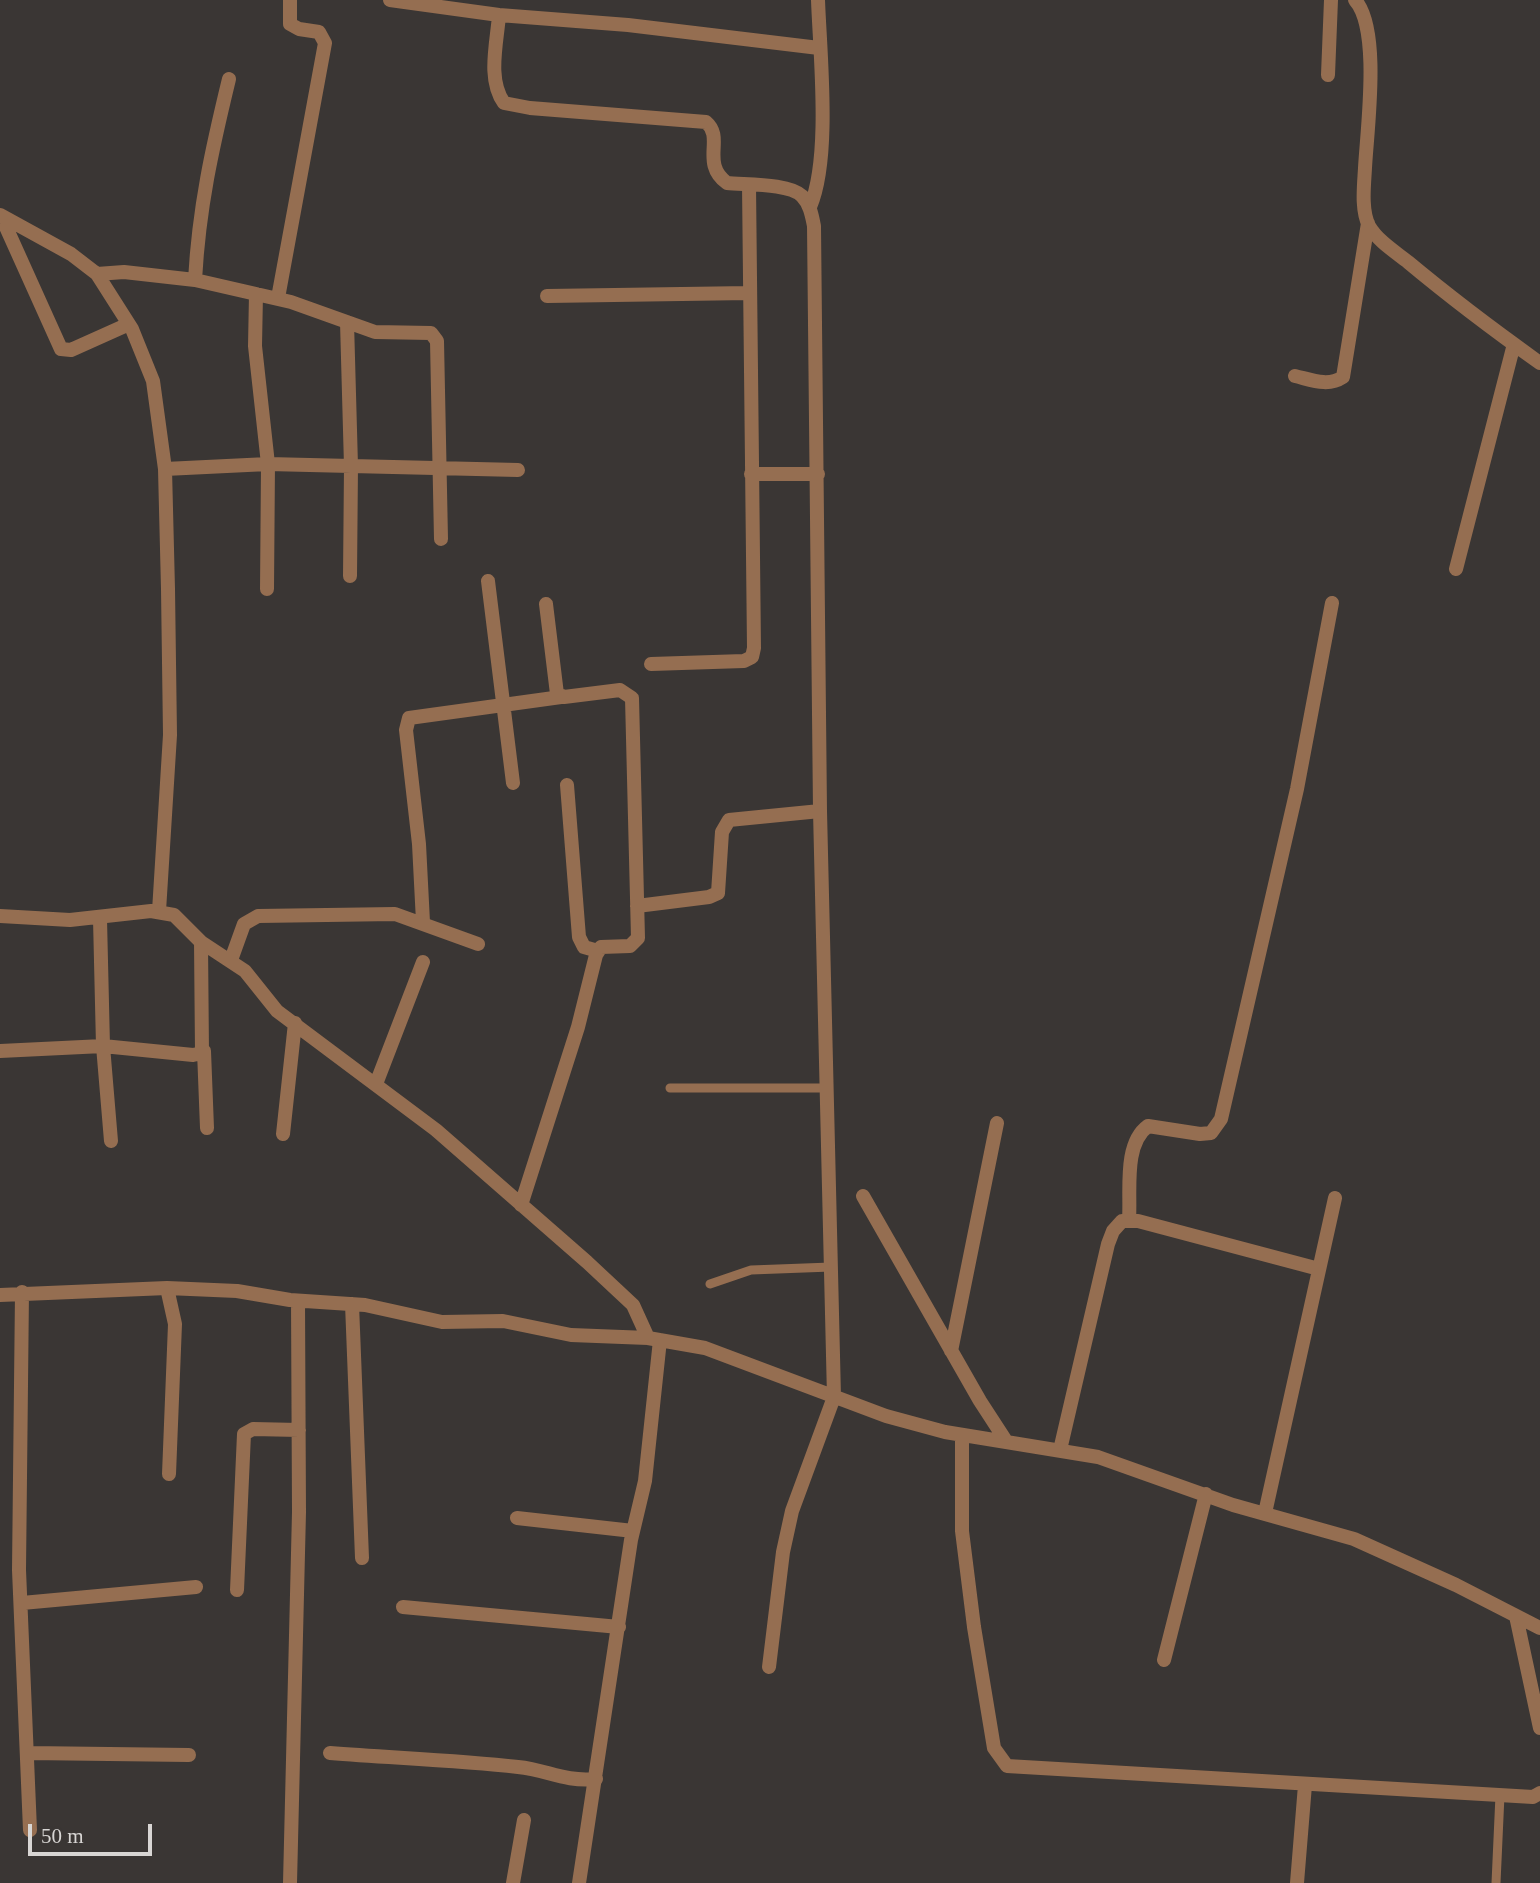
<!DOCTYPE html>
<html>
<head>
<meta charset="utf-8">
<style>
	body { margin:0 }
	#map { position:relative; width:1540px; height:1883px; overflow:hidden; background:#3a3634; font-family:"Times New Roman",serif }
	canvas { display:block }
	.scale { position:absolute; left:28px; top:1824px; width:124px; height:32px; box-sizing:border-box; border:4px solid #d8d6d4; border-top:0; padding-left:9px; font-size:21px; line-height:24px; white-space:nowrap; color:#d8d6d4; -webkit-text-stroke:5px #3a3634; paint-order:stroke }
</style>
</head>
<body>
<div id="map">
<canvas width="1540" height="1883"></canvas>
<div class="scale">50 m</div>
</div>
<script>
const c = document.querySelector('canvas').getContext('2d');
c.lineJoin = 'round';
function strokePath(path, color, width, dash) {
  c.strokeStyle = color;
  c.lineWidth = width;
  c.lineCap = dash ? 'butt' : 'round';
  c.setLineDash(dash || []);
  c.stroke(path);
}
const lane = new Path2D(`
	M670,1088H827
	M710,1284L751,1270L831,1267
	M1496,1883L1500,1795`);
const street = new Path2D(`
	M390,0L499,15L628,25L819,48
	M1355,0C1381,29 1367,129 1365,168C1364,186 1361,210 1369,226C1378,241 1394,251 1408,262C1450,297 1495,331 1540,363
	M499,15C497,43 487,79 504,103L530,108L706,122C725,138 700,163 727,183C745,185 789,183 802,196C810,204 812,216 814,226L820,811L834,1397L792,1511L783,1552L769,1667
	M1328,75L1331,0
	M810,207C831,158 820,55 818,0
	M0,215L71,254L97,274L132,329L153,381L165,469L168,589L170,735L159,911
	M6,227L61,349L71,350L129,324
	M97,274L124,272L195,280L291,302L375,332L431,333L437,341L441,539
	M195,280C199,207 212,149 229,79
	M256,294L255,346L268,464L267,589
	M547,296L749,293
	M278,298L325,43L319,32L299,29L290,24V0
	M347,322L351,466L350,576
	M1295,376C1312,380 1328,387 1343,377L1368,223
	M165,469L268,464L518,470
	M751,474H818
	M1456,569L1514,344
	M488,581L513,783
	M651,664L744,661L752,657L754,648L749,185
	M567,785L579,937L584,947L598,951
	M637,906L709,897L718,893L722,832L729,820L820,811
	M0,916L70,920L151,911L174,915L201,942L245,971L277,1011L436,1130L587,1262L633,1305L648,1338
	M100,919L103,1046L111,1141
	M423,922L419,844L406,730L409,718L561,697
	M231,960L244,924L258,916L395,914L478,944
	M0,1051L103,1046L193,1055L202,1053L201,942
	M204,1051L207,1128
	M376,1084L423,962
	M283,1134L295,1023
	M863,1196L980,1401L1006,1441
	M521,1205L578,1027L596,955L601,947L630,946L638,938L632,698L620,690L564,697L557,694L546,604
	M1129,1220C1131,1192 1123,1144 1148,1126L1200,1134L1211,1133L1221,1119L1297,789L1332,603
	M167,1288L175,1324L169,1474
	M22,1292L19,1570L30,1830
	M0,1295L167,1288L237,1291L290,1300L365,1305L442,1322L503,1321L571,1335L648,1338L705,1348L886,1416L945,1432L1098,1457L1233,1505L1354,1539L1456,1585L1540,1628
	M352,1304L362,1558
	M951,1351L997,1123
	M962,1435V1531L974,1627L994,1748L1007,1766L1533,1797L1540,1793
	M1060,1450L1108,1244L1113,1231L1122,1221H1138L1319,1269
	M1265,1513L1335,1198
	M517,1518L633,1531
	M237,1590L244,1434L253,1429L299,1430
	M22,1603L196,1587
	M403,1607L619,1627
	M1516,1616L1540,1728
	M1164,1660L1206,1494
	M29,1753L189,1755
	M330,1753C393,1758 455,1760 518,1767C548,1770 563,1782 596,1779
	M290,1883L299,1512L298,1301
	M513,1883L524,1820
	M579,1883L631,1540L645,1481L660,1340
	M1297,1883L1305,1785`);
strokePath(lane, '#956e51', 9);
strokePath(street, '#956e51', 14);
</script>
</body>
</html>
